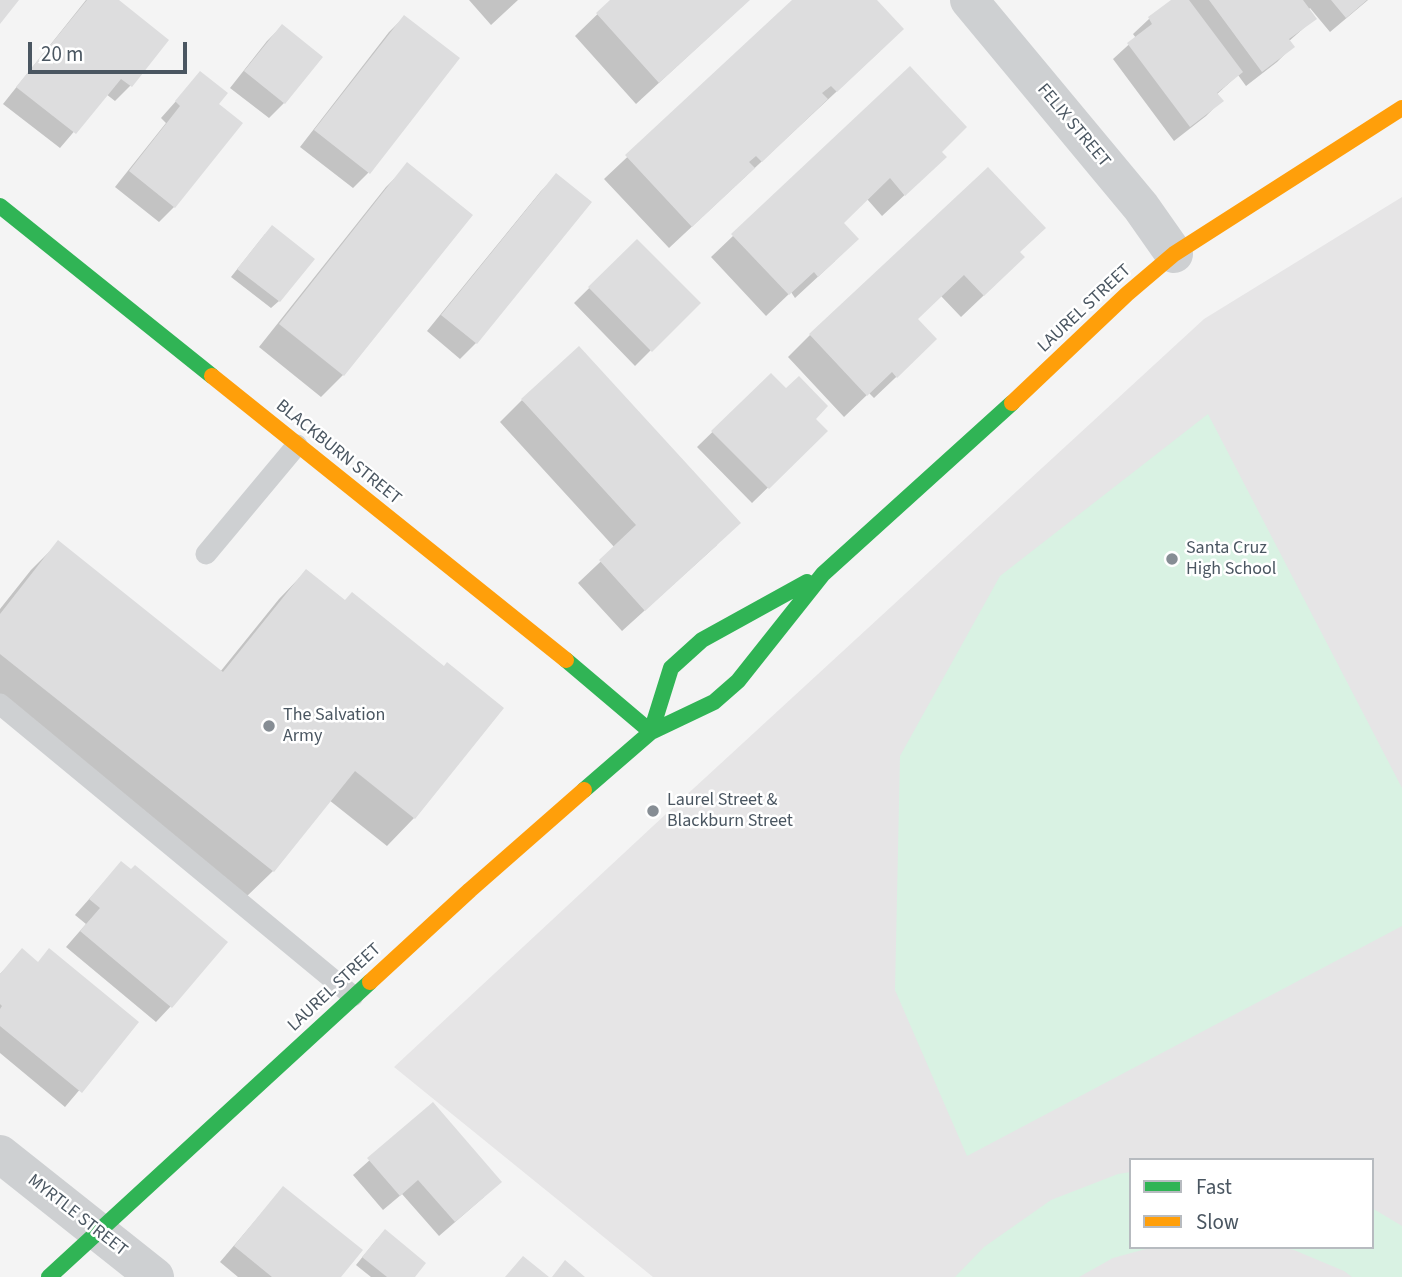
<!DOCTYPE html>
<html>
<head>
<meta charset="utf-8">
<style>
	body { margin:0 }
	#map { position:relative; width:1402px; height:1277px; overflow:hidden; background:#f4f4f4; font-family:"Source Sans 3",sans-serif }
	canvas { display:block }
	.legend { position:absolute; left:1129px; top:1158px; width:245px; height:91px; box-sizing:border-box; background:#fff; border:2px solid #b7bbc0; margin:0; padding:9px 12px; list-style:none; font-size:21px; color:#4a5661 }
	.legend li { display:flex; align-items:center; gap:14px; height:35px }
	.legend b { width:35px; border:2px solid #b7bbc0 }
	.scale { position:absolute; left:28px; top:42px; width:159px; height:32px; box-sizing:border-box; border:4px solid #4a5661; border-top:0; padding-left:9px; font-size:21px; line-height:24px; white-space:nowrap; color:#4a5661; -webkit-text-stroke:5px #fff; paint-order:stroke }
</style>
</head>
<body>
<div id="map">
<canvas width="1402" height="1277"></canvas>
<ul class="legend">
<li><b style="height:9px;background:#30b455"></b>Fast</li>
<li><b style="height:9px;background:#ff9f0a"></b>Slow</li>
</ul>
<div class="scale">20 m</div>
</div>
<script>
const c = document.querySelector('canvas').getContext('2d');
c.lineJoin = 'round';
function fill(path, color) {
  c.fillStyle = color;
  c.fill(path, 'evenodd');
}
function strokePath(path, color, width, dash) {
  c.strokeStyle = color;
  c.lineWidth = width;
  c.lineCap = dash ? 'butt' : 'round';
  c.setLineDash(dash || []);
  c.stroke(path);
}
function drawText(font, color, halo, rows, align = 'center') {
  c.font = font + ' "Source Sans 3",sans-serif';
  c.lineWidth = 5;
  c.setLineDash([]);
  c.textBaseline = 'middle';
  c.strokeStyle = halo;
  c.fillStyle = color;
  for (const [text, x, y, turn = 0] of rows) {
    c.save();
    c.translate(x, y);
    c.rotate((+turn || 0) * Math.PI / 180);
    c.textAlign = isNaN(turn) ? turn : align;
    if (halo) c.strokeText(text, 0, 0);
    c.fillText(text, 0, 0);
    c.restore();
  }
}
const education = new Path2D(`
	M1402,197V1277H653L394,1067L681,800L1204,319ZM1131,1160H1372V1247H1131Z`);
const green = new Path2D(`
	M1208,414L1402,788V926L967,1156L895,990L900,756L1000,576Z
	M1131,1172V1247H1153L1113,1258L1079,1277H955L984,1247L1051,1200L1118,1174Z
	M1372,1208L1402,1226V1277H1352L1344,1271L1294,1250L1279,1247H1372Z`);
const shadow = new Path2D(`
	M86,0H116L131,85L115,101L106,94L60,148L3,104Z
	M469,0H518L491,25Z
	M612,0H749L636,104L575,36Z
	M794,0H874L880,51L669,248L604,179Z
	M1174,0H1368L1330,32L1310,8L1308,10L1314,19L1288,42L1292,47L1277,62L1246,86L1238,75L1216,95L1221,101L1206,116L1174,141L1113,59L1136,38L1133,34L1149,19Z
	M404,17L368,173L353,188L300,147L389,32Z
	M282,26L284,103L269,118L230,88L267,41Z
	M201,73L216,105L174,207L159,222L115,187L166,123L161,118Z
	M940,152L922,179L882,216L867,199L842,223L835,261L795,298L791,292L766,316L711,257L733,236Z
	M408,165L343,375L321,397L259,347L386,187Z
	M556,176L590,203L476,343L460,359L427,331L541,191Z
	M265,234L279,301L271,308L231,277Z
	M637,241L698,303L635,366L574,303Z
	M1018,253L1001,279L961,317L941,296L916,319L913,361L874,398L869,393L844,417L788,357L810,335Z
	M771,375L826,431L752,503L697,447Z
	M522,400L717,545L622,631L578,583L615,548L500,422Z
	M58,543L220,672L279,599L306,571L414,818L387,846L329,800L273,871L245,898L0,703V609L31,570Z
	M121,863L171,1006L156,1022L66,947L86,924L75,915Z
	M22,951L37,963L137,1022L65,1107L0,1053V974Z
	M433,1104L484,1197L439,1236L402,1194L383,1210L353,1175Z
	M283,1188L338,1277H238L220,1262Z
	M377,1239L412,1277H371L356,1265Z`);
const building = new Path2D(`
	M0,0H19L0,24Z
	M87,0H119L169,40L132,87L121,79L76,134L16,87Z
	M610,0H750L659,83L596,13Z
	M792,0H877L904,29L837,92L831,86L822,93L828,99L762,162L756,156L749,162L755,168L692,227L625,155Z
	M1171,0H1189L1243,72L1217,93L1224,101L1190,127L1127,43L1152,24L1148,17Z
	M1209,0H1303L1317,19L1289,39L1295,47L1262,72Z
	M1331,0H1367L1346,18Z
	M404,15L460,58L370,174L314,130Z
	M282,24L323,57L285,104L244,71Z
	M910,66L967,127L942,152L947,157L905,196L890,178L844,223L859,239L818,277L814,272L789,295L731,234Z
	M200,71L228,93L219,104L243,123L175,208L129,171L180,106L175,101Z
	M407,162L473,215L344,376L279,324Z
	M988,167L1046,228L1020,252L1025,257L984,296L964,275L918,319L937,339L897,378L892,372L867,396L809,334Z
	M556,173L592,202L477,344L441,315Z
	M272,225L315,259L280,302L237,269Z
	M637,239L701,303L652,352L588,287Z
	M579,346L741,523L645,611L599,560L636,525L521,399Z
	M771,373L786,388L799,376L828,406L816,419L828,431L769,489L711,431Z
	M58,540L223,672L306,569L345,600L352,592L444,666L447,662L504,708L415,819L355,771L274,872L0,654V614Z
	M121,861L131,869L135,865L228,942L172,1008L80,931L100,908L89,899Z
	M22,948L38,962L49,948L139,1022L82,1093L0,1026V1009L2,1006L0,1004V974Z
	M433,1102L502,1182L455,1222L418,1180L400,1196L367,1158Z
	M283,1186L363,1250L341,1277H272L234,1246Z
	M385,1229L426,1263L415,1277H387L362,1257Z
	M523,1256L549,1277H505Z
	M565,1260L585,1277H552Z`);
const lane = new Path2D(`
	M206,554L297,445
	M0,704L353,996`);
const street = new Path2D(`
	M969,0L1141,207L1174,254
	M0,1154L155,1277`);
const fast = new Path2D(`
	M0,206L212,376
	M566,660L651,732
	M651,732L671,668L702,640L807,582
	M584,790L651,732L714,702L738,681L823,574L1012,403
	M49,1277L370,982`);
const slow = new Path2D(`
	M212,376L566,660
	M1012,403L1127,294L1174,254L1402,108
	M370,982L470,890L584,790`);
const markers = [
	[1172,559,7,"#868d94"],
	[269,726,7,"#868d94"],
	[653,811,7,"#868d94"]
];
const streetNames = [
	["FELIX STREET",1073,126,50],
	["LAUREL STREET",1085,309,-43],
	["BLACKBURN STREET",338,453,39],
	["LAUREL STREET",335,988,-43],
	["MYRTLE STREET",77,1216,38]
];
const poiNames = [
	["Santa Cruz",1186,549],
	["High School",1186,570],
	["The Salvation",283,716],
	["Army",283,737],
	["Laurel Street &",667,801],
	["Blackburn Street",667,822]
];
fill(education, '#e6e5e6');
fill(green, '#d9f2e3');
fill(shadow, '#0003');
fill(building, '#ddddde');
strokePath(lane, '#ced0d2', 21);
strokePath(street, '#ced0d2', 38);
strokePath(fast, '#30b455', 16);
strokePath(slow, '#ff9f0a', 16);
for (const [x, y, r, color] of markers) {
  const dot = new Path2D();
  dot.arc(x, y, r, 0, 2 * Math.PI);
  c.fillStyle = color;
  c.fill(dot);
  strokePath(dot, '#fff', 2.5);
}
drawText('18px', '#4a5661', '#fff', streetNames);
drawText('18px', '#4a5661', '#fff', poiNames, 'left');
</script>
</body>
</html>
